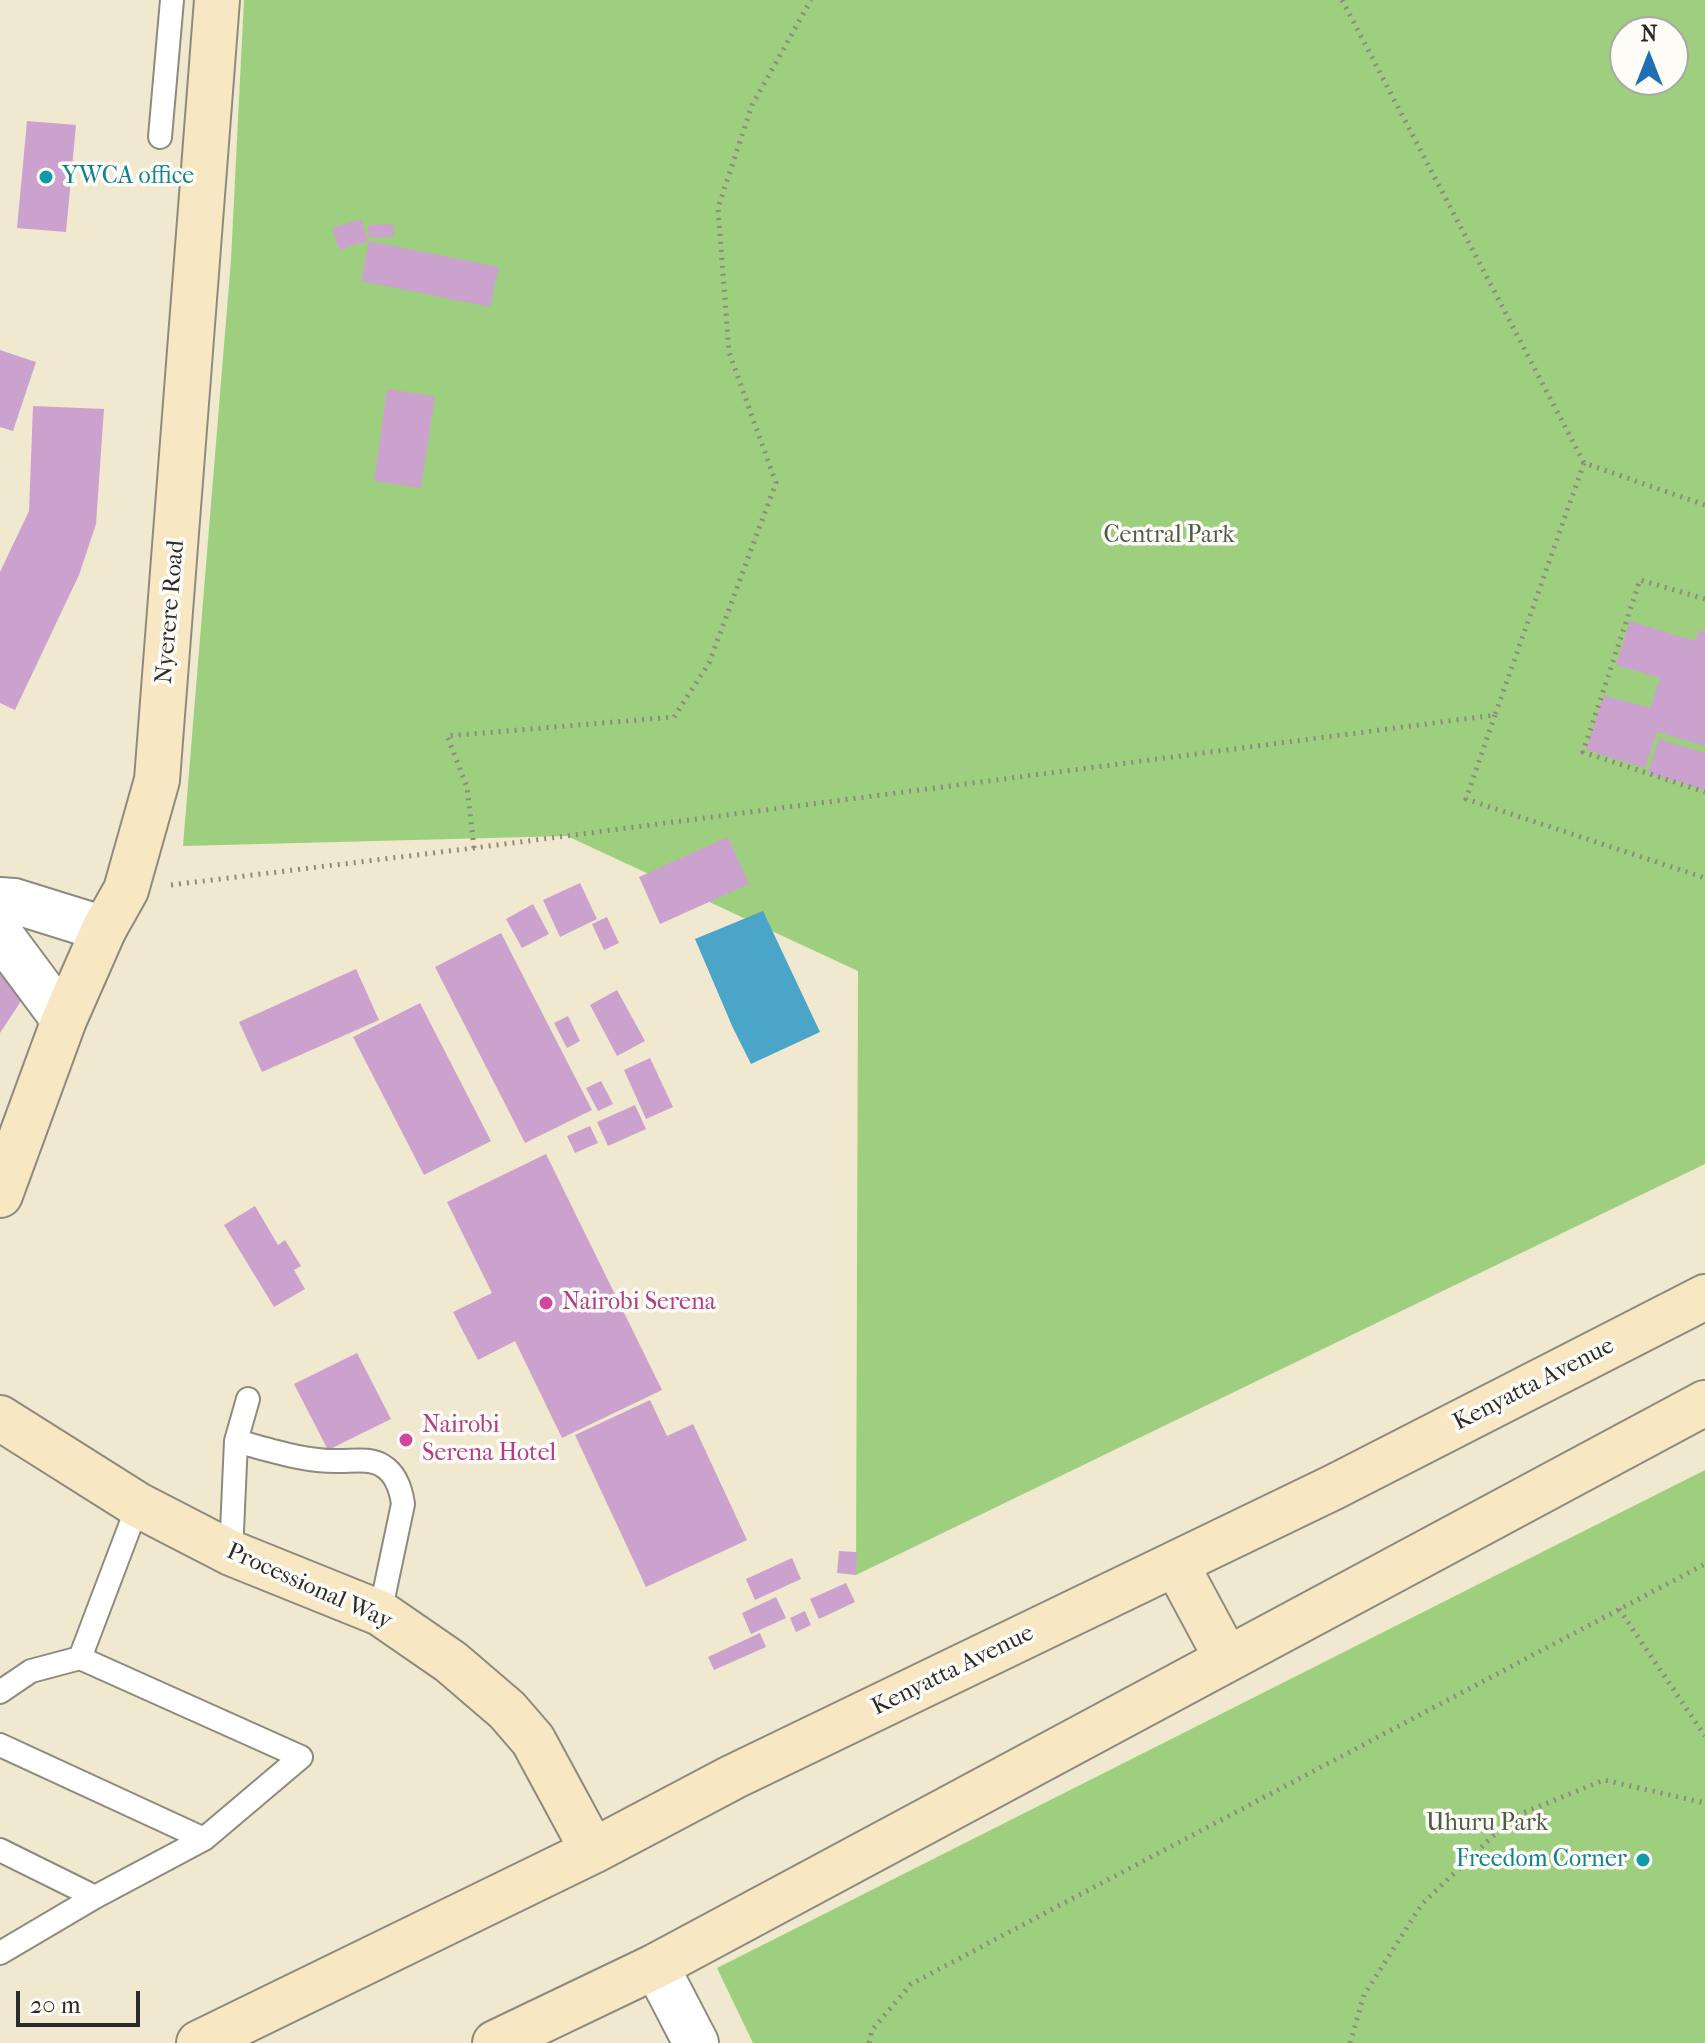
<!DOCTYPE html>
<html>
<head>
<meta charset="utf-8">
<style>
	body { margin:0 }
	#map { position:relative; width:1705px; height:2043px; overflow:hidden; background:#f0e9cf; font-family:"IM FELL French Canon",serif }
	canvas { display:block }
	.north { position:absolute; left:1609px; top:16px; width:80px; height:80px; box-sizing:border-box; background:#fdfcf7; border:2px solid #a9a8a5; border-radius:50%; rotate:0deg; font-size:22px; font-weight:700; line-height:32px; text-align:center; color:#2b2b2b }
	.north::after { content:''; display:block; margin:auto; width:28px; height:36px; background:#1f6fb2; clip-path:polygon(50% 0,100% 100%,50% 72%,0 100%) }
	.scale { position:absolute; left:16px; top:1991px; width:124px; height:36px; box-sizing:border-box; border:4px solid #2b2b2b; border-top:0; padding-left:10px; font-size:24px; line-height:28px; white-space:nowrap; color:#2b2b2b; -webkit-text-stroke:6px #fdfcf7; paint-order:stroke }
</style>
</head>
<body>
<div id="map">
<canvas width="1705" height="2043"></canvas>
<div class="north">N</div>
<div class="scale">20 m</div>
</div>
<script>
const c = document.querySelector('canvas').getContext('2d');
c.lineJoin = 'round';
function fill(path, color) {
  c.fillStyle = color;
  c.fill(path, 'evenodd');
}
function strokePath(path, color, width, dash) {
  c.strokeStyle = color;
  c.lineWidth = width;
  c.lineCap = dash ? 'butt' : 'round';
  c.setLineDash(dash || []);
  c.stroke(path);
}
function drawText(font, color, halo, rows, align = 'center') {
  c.font = font + ' "IM FELL French Canon",serif';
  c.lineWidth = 7;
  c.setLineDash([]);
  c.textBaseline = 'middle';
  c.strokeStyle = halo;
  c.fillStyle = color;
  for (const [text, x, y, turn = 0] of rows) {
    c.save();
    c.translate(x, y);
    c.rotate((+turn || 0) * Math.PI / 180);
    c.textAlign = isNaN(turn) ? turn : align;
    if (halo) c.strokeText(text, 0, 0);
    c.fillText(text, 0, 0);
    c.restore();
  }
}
const green = new Path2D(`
	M244,0H1705V1164L856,1575L858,971L567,836L183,846L231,260ZM1625,32H1673V80H1625Z
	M1705,1470V2043H753L717,1968Z`);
const water = new Path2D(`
	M763,911L820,1032L751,1064L733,1028L695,939Z`);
const building = new Path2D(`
	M27,121L76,125L66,232L17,228Z
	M361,219L368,241L339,250L332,228Z
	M393,224L394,237H369L368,225Z
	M369,241L499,267L490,307L361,281Z
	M0,350L36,362L13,431L0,427Z
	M387,389L435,396L421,488L374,481Z
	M33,406L104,409L96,524L79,575L15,710L0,703V572L29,511Z
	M1630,621L1695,641L1699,630L1705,632V746L1657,732L1645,768L1586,750L1604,695L1650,708L1660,678L1616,665Z
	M1659,739L1705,753V790L1648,773Z
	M728,837L749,884L660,924L639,877Z
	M580,883L597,919L560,937L543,900Z
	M533,904L549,934L522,948L506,919Z
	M607,917L619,943L604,950L592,924Z
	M501,933L592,1110L525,1143L435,967Z
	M356,969L379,1020L262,1072L239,1022Z
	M0,975L27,992L0,1033Z
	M617,990L645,1041L617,1056L590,1005Z
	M420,1003L491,1141L424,1175L353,1037Z
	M568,1016L580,1041L567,1048L554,1023Z
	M650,1058L673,1107L646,1119L624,1070Z
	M601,1081L613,1104L598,1111L586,1088Z
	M635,1105L646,1129L608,1146L597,1122Z
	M590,1126L598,1143L575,1153L567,1136Z
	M546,1154L662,1390L562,1438L515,1341L478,1360L453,1312L492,1293L447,1202Z
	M255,1206L278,1245L285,1240L301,1266L294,1270L305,1289L274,1307L224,1225Z
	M357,1353L391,1419L328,1450L294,1384Z
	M650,1400L667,1436L693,1424L747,1540L646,1587L575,1435Z
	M839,1551L857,1552L856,1575L837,1573Z
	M792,1558L801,1579L755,1600L746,1579Z
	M846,1583L855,1602L819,1619L810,1599Z
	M776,1597L786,1618L751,1634L742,1613Z
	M805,1611L811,1625L796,1632L790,1618Z
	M760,1633L766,1647L714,1670L708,1657Z`);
const path = new Path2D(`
	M1342,0L1584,463
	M1705,599L1640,580L1583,752L1705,792
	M1495,715L1466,799L1705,878
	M474,848L467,787L447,736L674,717L709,663L776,483L729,352L718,208L752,105L811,0
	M171,885L474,848L1495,715L1584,463L1705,505
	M1619,1609L1705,1736
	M869,2043L872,2030L911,1984L1705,1564
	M1350,2043L1364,1995L1422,1904L1513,1817L1604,1780L1705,1803`);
const lane = new Path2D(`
	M160,137L172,0
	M236,1441C270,1450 305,1462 340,1461C354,1461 371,1458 383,1466C396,1474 401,1490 403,1504L380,1613
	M231,1553L236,1441L248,1399
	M80,1658L138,1505
	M0,1692L31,1671L80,1658L301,1757L204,1839L95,1897L0,1953
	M0,1745L204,1839
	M0,1850L95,1897`);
const street = new Path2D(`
	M0,900L14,901L104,929
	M0,934L64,1020
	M656,1966L696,2043`);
const secondary = new Path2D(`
	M0,1195L64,1020L104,929L126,890L157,780L217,0
	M0,1418L138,1505L231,1553L380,1613L451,1662L507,1710L533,1740L593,1851
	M1176,1564L1227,1659
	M199,2043L593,1851L733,1777L1334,1487L1705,1297
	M495,2043L656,1966L1705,1403`);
const markers = [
	[46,177,8,"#0f9aa8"],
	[546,1303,8,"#d1479c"],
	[406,1440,8,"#d1479c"],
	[1643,1860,8,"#0f9aa8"]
];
const cultureNames = [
	["YWCA office",62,177],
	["Freedom Corner",1627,1860,"right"]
];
const parkNames = [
	["Central Park",1169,536],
	["Uhuru Park",1487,1824]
];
const streetNames = [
	["Nyerere Road",171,612,-85],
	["Kenyatta Avenue",1534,1385,-27],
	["Processional Way",309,1587,24],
	["Kenyatta Avenue",953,1671,-26]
];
const hotelNames = [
	["Nairobi Serena",562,1303],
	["Nairobi",422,1426],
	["Serena Hotel",422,1454]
];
fill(green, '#9dcf7f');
fill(water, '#4ba5c9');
fill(building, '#cba2cd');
strokePath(lane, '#8e8a7d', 26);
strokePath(street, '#8e8a7d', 48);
strokePath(secondary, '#8e8a7d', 48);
strokePath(path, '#8e8a7d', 5, [2, 6]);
strokePath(lane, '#fff', 22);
strokePath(street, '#fff', 44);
strokePath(secondary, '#f7e8c3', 44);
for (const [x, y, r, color] of markers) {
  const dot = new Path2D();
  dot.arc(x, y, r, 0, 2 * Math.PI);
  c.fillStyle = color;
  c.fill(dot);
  strokePath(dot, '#fdfcf7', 3);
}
drawText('24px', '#0d838f', '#fdfcf7', cultureNames, 'left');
drawText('24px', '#4d5c44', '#fdfcf7', parkNames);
drawText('24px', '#2b2b2b', '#fdfcf7', streetNames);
drawText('24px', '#b23c85', '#fdfcf7', hotelNames, 'left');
</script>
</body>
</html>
